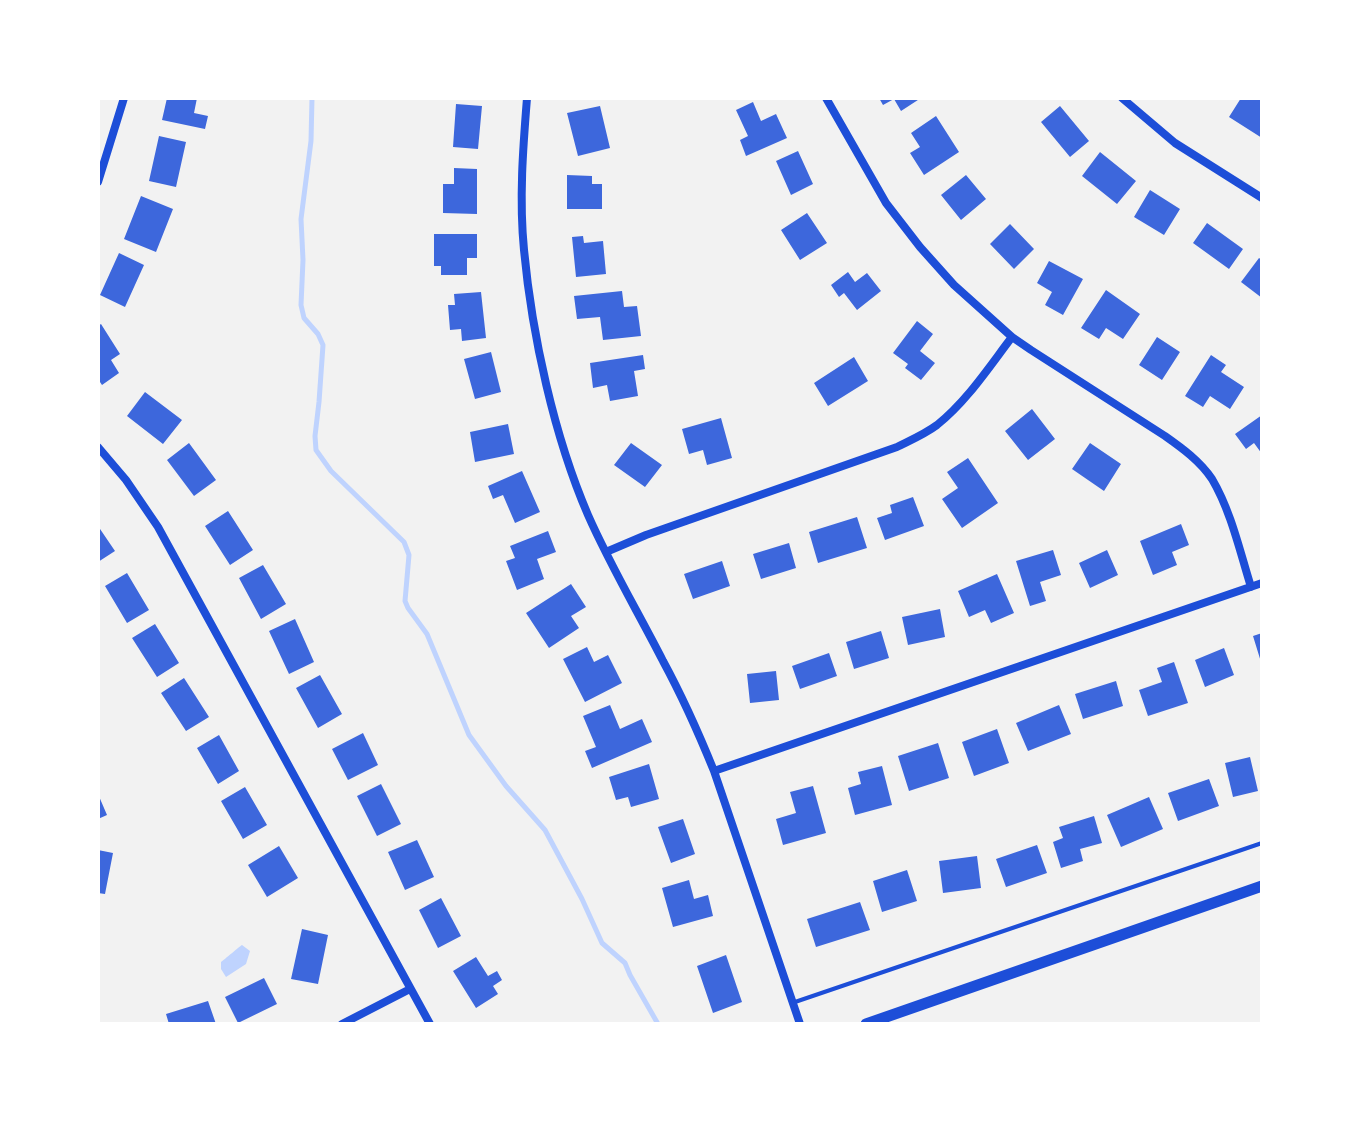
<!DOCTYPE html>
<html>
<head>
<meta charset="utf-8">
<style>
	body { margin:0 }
	#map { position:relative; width:1360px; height:1122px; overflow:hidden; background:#f2f2f2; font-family:"Source Serif 4",serif }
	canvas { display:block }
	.frame { position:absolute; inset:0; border:100px solid #fff; pointer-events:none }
</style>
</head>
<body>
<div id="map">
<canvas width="1360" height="1122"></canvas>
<div class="frame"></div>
</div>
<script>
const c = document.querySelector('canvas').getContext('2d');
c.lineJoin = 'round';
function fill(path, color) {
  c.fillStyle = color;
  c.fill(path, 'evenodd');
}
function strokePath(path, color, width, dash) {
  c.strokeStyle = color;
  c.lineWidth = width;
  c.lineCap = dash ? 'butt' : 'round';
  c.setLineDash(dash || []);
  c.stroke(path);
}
const water = new Path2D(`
	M242,945L250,951L246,964L226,977L221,969V962C224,960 240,946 242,945Z`);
const stream = new Path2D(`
	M312,98L311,141L301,219L303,260L301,305L304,318L318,334L323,345L319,402L315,436L316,450L331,471L404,542L409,555L405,601L408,608L427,634L469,735L506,786L545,830L582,899L602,943L625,963L630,975L658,1024`);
const building = new Path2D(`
	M167,98H197L194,113L208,116L205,129L162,120Z
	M879,98H921L901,111L894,99L883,105Z
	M1241,98H1262V138L1229,117Z
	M753,102L761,121L776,114L787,138L746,156L740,140L748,136L736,110Z
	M456,104L482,106L478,149L453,147Z
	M600,106L610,148L578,156L567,113Z
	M1060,106L1089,141L1070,157L1041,122Z
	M936,116L959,152L924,175L910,153L920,147L911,133Z
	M159,136L186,142L176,187L149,181Z
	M798,151L813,184L791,195L776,161Z
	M1100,152L1136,181L1117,204L1082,176Z
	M454,168L477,169V214L443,213V184H454Z
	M567,175L592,176V184H602V209H567Z
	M966,175L986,199L961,220L941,195Z
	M1150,190L1180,209L1164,235L1134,217Z
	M141,196L173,209L156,252L124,239Z
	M807,213L827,243L800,260L781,230Z
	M1207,223L1243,249L1229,269L1193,243Z
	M1010,224L1034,249L1014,269L990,244Z
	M434,234H477V258H467V275H441V266H434Z
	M583,236L584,243L603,241L606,274L576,277L572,237Z
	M119,253L144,265L125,307L100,295Z
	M1259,258L1262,260V298L1241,282Z
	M1049,261L1083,279L1063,315L1045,305L1052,292L1037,283Z
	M848,272L855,282L867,273L881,291L857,310L844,293L839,297L831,285Z
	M1106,290L1140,314L1123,339L1106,328L1099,339L1081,328Z
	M622,291L624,307L637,306L641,336L603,340L600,317L577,319L574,296Z
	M481,292L486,338L462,341L461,329L450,330L448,305H455L454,294Z
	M917,321L933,334L920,351L935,363L921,380L905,368L908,364L893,353Z
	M101,324L120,354L111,360L119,373L102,385L98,379V326Z
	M1157,337L1180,352L1162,380L1139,365Z
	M491,352L501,392L475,399L464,359Z
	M643,355L645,369L634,371L638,396L610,401L607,385L593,388L590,363Z
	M1211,355L1226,365L1221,372L1244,387L1230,409L1210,396L1203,407L1185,396Z
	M854,357L868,381L828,406L814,383Z
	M145,392L182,420L163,444L127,416Z
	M1032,409L1055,439L1028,460L1005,431Z
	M1262,415V454L1254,443L1246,449L1235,434Z
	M721,418L732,458L707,465L703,450L689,454L682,429Z
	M508,424L514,454L475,462L470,432Z
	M189,443L216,480L194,496L167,460Z
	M631,443L662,465L645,487L614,465Z
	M1090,443L1121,464L1104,491L1072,469Z
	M968,458L998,503L962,528L942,499L958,488L947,472Z
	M522,471L540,512L515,523L503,495L493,499L488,486Z
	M913,497L924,526L885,540L877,518L892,513L890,505Z
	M228,511L253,550L230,565L205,526Z
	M857,517L867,548L818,563L809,532Z
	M1181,524L1189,545L1172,552L1177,565L1153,575L1140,541Z
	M98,526L115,551L98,562Z
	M548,531L556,552L537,559L544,579L517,590L506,561L515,558L510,546Z
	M789,543L796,568L761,579L753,554Z
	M1053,550L1061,575L1040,582L1046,601L1030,606L1016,561Z
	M1107,550L1118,575L1090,588L1079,563Z
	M722,561L730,586L693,599L684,574Z
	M263,565L286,604L261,619L239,578Z
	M127,573L149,610L127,623L105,586Z
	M997,574L1014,613L991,623L985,610L969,617L958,591Z
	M571,584L586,607L571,616L579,628L549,648L526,613Z
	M940,609L945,637L908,645L902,617Z
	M295,619L314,662L289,674L269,631Z
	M155,624L179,663L157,677L132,638Z
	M881,631L889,658L854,669L846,642Z
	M1262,633V661L1261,662L1253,636Z
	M587,647L594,662L608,655L622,683L585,702L563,659Z
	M1224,648L1234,675L1205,687L1195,660Z
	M829,653L837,676L800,689L792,666Z
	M1174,662L1188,703L1148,716L1139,690L1162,682L1157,668Z
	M776,671L779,700L750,703L747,674Z
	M320,675L342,714L318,728L296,688Z
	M184,678L209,717L186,731L161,693Z
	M1116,681L1123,706L1083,719L1075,694Z
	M610,705L620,729L642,719L652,742L592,768L585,751L596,747L583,716Z
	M1059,705L1071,734L1028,751L1016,723Z
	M997,729L1009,763L974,776L962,742Z
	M363,733L378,765L348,780L332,749Z
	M219,735L239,771L218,784L197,748Z
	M938,743L949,778L909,791L898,756Z
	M1250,757L1258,791L1233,797L1225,763Z
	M649,764L659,799L631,807L628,797L616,800L609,777Z
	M882,766L892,805L855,815L848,788L861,784L858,772Z
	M1209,779L1219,806L1178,821L1168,793Z
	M381,784L401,824L377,836L357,796Z
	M813,786L826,833L783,845L776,819L796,813L790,792Z
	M245,787L267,825L243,839L221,801Z
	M98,794L107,815L98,819Z
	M1149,797L1163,829L1121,847L1107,815Z
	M1094,816L1102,843L1080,849L1083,861L1061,868L1053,842L1063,838L1059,827Z
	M683,819L695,854L671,863L658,827Z
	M417,840L434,877L405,890L388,852Z
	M1037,845L1047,873L1006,887L996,859Z
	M279,846L298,878L267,897L248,865Z
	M98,850L113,853L105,894L98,893Z
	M977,856L981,888L943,893L939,861Z
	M907,870L917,901L882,912L873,881Z
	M689,880L694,899L708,895L713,916L673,927L662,888Z
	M441,898L461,936L438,948L419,910Z
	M860,902L870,930L816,947L807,919Z
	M302,929L328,935L318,984L291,979Z
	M726,955L742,1002L713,1013L697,966Z
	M476,957L488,976L497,971L502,980L493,986L498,994L476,1008L453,971Z
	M264,978L277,1004L238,1023L225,997Z
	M208,1001L216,1024H169L166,1014Z`);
const service = new Path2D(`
	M795,1002L1262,843`);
const minor = new Path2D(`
	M527,98C523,148 519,199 524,250C532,335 554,436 588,515C610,565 638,612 663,661C682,696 699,734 714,771L800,1024
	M826,98L886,203L920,247L954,285L1012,337L1031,350L1165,436C1182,448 1200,461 1212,479C1231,511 1240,552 1251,587
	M1122,98L1175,143L1262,198
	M98,182L124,98
	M98,447L126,480L158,527L430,1024
	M606,552L646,535L897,447C911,440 925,434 937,425C967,401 989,367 1012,337
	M714,771L1262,583
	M342,1024L410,989`);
const secondary = new Path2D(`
	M866,1024L1262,886`);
fill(water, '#bfd3fe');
strokePath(stream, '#bfd3fe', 5);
fill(building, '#3d67dc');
strokePath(service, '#1d4ed8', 4);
strokePath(minor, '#1d4ed8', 8);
strokePath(secondary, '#1d4ed8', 11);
</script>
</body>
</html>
